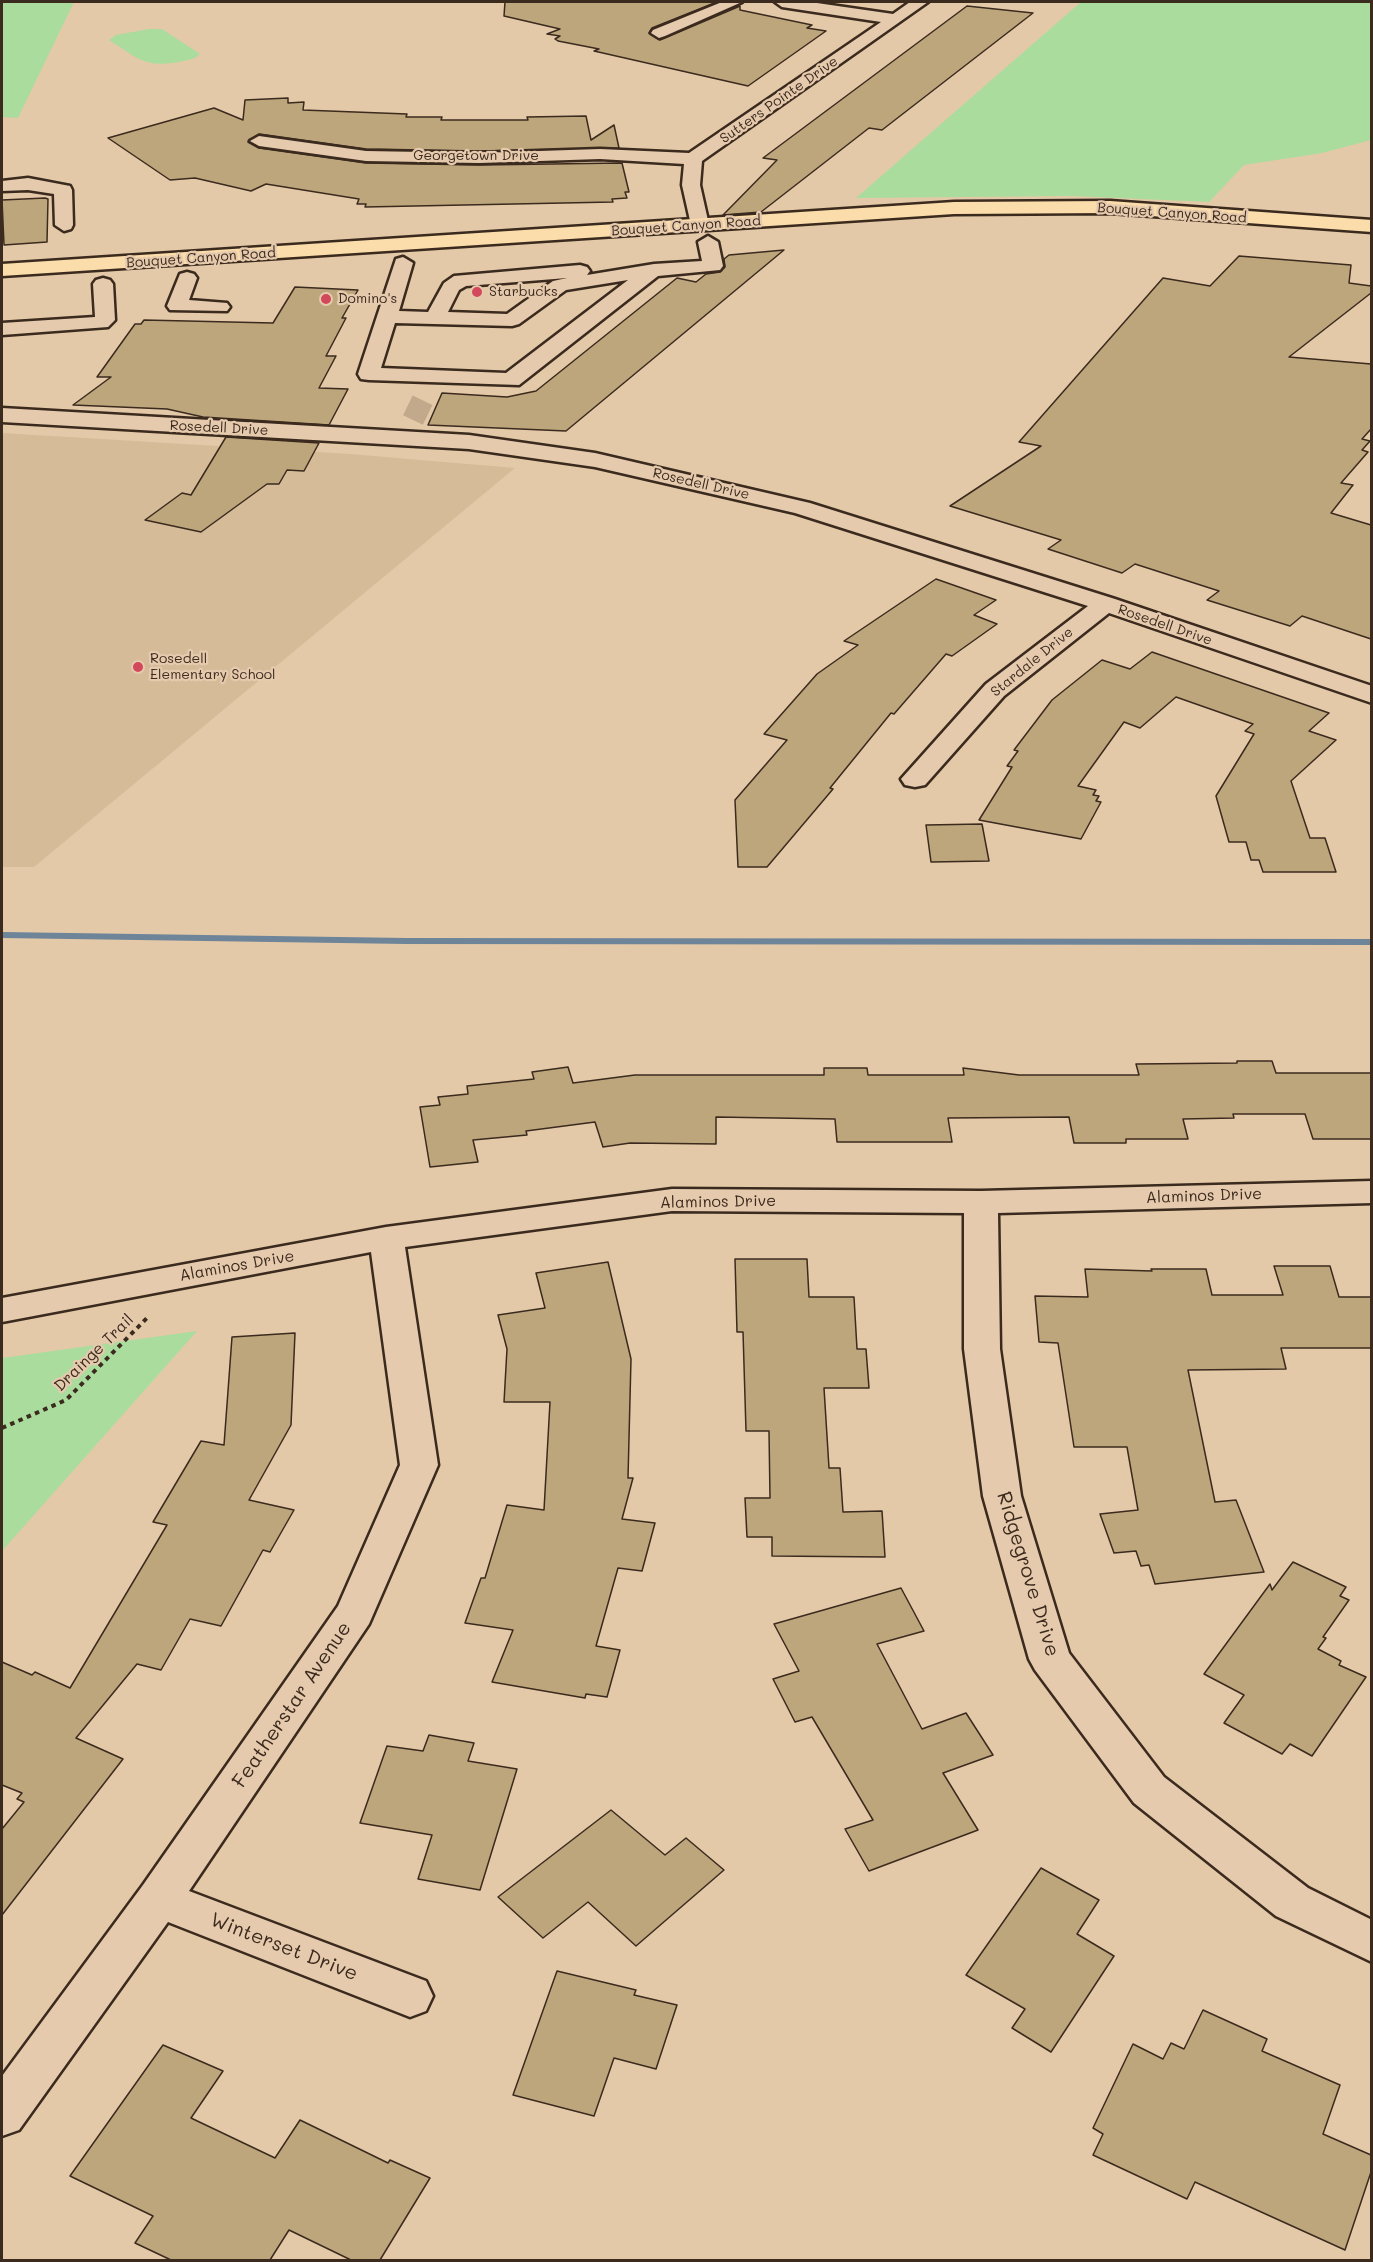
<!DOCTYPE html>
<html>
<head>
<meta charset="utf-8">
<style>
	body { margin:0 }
	#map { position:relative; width:1373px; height:2262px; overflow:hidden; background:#e4c9a8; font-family:Mali,sans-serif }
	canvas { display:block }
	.frame { position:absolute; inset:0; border:3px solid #3b2a1e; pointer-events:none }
</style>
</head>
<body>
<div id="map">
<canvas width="1373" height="2262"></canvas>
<div class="frame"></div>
</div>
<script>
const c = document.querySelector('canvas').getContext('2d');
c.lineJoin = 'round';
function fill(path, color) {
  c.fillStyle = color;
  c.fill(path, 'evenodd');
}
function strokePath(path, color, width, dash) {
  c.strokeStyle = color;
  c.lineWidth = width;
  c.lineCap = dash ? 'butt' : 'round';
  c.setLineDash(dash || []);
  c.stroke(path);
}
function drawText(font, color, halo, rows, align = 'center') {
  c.font = font + ' Mali,sans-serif';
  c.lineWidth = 4.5;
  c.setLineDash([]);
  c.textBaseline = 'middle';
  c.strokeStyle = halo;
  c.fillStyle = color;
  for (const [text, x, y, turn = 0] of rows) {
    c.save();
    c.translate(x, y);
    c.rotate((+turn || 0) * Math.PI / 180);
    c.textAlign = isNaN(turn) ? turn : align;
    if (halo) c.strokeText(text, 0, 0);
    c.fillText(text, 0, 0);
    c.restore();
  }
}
const built = new Path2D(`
	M2,433L350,454L515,468L34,867H2Z`);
const green = new Path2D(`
	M2,2H74L18,118L2,117Z
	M1081,2H1371V140L1322,153L1244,165L1209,202L1072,196L856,198Z
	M149,29H162L200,54C194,60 187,60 179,62C143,68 138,58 109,40L116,35Z
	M197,1331L2,1551V1358Z`);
const stream = new Path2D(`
	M2,932L407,938L1372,939V945L407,944L2,938Z`);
const building = new Path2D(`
	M505,2H717L652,28L649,33L660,40L740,6V10L812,25L807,28L826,31L748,86L594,51L599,49L558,41L555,39L560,36L547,34L560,29L504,16Z
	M967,6L1033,13L882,130L869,128L761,212L723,215L777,160L763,158Z
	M288,98V103L304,102L303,110L407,114L406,117H442L441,120H528L527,117L586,116L591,140L614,125L619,148L479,151L366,149L259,134L248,142L259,148L366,163L479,165L622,163L629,192H625L627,198L612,199L613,202L365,207L366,204H357L359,199L266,184L251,191L195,178L170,180L108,138L214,108L243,120L245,100Z
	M45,198L48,199L47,242L4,245L2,200Z
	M784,250L566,431L428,425L442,393L507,397L536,391L677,278L696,282L706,274L720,272L725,267L724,259L729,255Z
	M1239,256L1351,265L1349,283L1371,286V293L1289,357L1371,364V429L1362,439L1370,441L1362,450L1368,452L1341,483L1353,485L1331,513L1371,525V639L1302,616L1290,626L1207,600L1219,591L1135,564L1122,573L1048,549L1061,540L950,506L1041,446L1019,442L1163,278L1210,286Z
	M295,287L358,290L342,318H346L326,356H336L319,388L348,389L329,425L203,417L167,409L73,405L111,377H97L135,324H141L144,320L273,323Z
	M226,437L319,443L304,471L287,470L279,484H267L201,532L145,520L182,493L191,495Z
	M936,579L996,600L974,615L997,624L952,656L946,654L894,714L891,713L830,788L833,789L767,867H738L735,800L787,740L764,734L817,674L858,645L844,641Z
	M1152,652L1329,713L1309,731L1336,740L1291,781L1310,838H1325L1336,872H1263L1259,860H1251L1246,842H1229L1216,796L1254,734L1245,731L1253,724L1176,697L1140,728L1124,722L1078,786L1096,790L1093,795L1099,796L1096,801L1101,802L1081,839L979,820L1012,767L1007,766L1018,751L1014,750L1052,700L1102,660L1130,669Z
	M982,824L989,861L931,862L926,825Z
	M1237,1061H1272L1276,1073H1371V1139H1313L1305,1114H1233L1234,1118L1183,1119L1188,1139H1126V1143H1074L1069,1117L948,1118L952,1142H837L835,1119L716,1117V1144L630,1143L603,1147L595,1122L526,1131L527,1135L473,1140L478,1162L430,1167L420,1107L440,1105L438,1097L468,1094L467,1086L534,1079L532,1072L568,1067L573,1083L635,1075H824V1068H867L868,1075H964L963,1068L1019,1075H1139L1136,1064L1237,1063Z
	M735,1259H807L809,1297H854L857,1349H866L869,1388H824L829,1468H840L843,1512L882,1511L885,1557L772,1556V1537H747L745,1498H770L769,1431H746L743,1332H737Z
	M608,1262L631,1359L628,1478H633L622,1519L655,1523L642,1571L618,1568L596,1646L620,1650L607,1697L586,1694L585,1698L492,1682L513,1630L465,1623L481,1578H485L507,1505L544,1510L550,1402H504L507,1349L498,1315L545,1308L536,1273Z
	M1274,1266H1330L1339,1297H1371V1348H1281L1286,1369L1188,1370L1215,1502L1236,1500L1264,1572L1155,1584L1149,1565L1141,1566L1136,1551L1114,1553L1100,1514L1138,1510L1127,1447H1074L1058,1343L1039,1342L1035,1296L1088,1297L1085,1269L1152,1271L1151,1269H1206L1212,1295H1283Z
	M295,1333L291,1425L249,1500L294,1510L270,1552L263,1550L221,1626L190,1619L161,1670L137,1664L76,1738L123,1759L2,1915V1829L24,1802L17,1799L22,1793L2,1785V1662L32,1675L35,1672L70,1688L167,1525L153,1522L201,1441L224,1445L232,1337Z
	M1293,1562L1346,1587L1340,1596L1349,1600L1323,1637L1326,1638L1318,1649L1341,1661L1339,1665L1366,1677L1312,1756L1290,1744L1282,1754L1224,1723L1244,1695L1204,1674L1270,1584L1272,1590Z
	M901,1588L924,1631L877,1644L922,1729L966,1713L993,1755L943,1773L978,1830L869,1871L845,1829L873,1820L812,1717L795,1722L773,1679L799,1671L774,1624Z
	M429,1735L474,1743L468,1761L517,1769L480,1890L418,1879L432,1835L360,1823L387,1746L423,1751Z
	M611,1810L665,1855L686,1838L724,1870L636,1946L588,1902L543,1938L498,1897Z
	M1041,1868L1099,1900L1077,1934L1114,1956L1051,2052L1012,2028L1025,2009L966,1975Z
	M557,1971L636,1990L634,1995L677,2005L656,2069L614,2058L594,2116L513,2095Z
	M1203,2010L1267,2039L1262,2051L1340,2085L1323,2134L1371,2155V2172L1345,2250L1195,2182L1187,2199L1093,2155L1103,2134L1093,2128L1133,2044L1163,2059L1171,2043L1184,2049Z
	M163,2045L223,2071L191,2118L275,2158L300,2120L388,2163L390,2160L430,2178L380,2260H351L289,2230L270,2260H171L135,2243L153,2216L70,2176Z`);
const minorTunnel = new Path2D(`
	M413,420L425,395`);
const path = new Path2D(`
	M2,1428L66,1400L147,1318`);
const minor = new Path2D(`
	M722,2H742L665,36L659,38L651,33L653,30Z
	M775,2H810L893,14L910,2H928L702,161L700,185L709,225L707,229L700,231L691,225L682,185L684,164L600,159L479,163L366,161L259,146L250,141L259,136L366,151L479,153L600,149L689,153L881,22L782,7Z
	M28,178L70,186L72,190L73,225L71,229L64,231L55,225L54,194L28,190L2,191V181Z
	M708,236L718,242L723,266L720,270L658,276L519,385L369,380L361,379L358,374L396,259L403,257L413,263L399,311L428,312L444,283L454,276L580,265L587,267L590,271L587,275L654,264L702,261L698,242ZM567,278L553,281L507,314L448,312L459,290L466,286ZM628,280L506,373L381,368L395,323L512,326L519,324L566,290Z
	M187,272L194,274L197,278L189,300L227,303L230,307L227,311L170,310L167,306L180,274Z
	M103,278L110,280L113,284L115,320L108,327L2,335V323L95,317L93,284L96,280Z
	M2,408L469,435L595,453L810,503L1115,599L1372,686V703L1109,613L1004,696L925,785L915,787L905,785L901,779L986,684L1088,606L795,513L595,467L469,449L2,422Z
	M1372,1181V1203L998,1213L1000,1349L1021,1496L1069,1653L1164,1777L1308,1888L1372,1920V1962L1276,1916L1134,1803L1035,1670L1029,1659L983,1496L964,1349V1213L672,1211L405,1247L438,1465L369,1624L189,1891L426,1981L433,1996L426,2011L410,2017L168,1922L19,2130L2,2136V2076L143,1885L338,1606L400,1465L371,1252L2,1322V1298L386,1227L672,1189L981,1191Z`);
const major = new Path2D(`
	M1110,201L1372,220V232L1110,213L954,214L2,276V264L954,202Z`);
const markers = [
	[477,292,6,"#d1495b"],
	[326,299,6,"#d1495b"],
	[138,667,6,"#d1495b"]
];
const farStreetnames = [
	["Sutters Pointe Drive",779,100,-35],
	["Georgetown Drive",476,156],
	["Bouquet Canyon Road",1172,213,4],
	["Bouquet Canyon Road",686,226,-4],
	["Bouquet Canyon Road",201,258,-4],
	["Rosedell Drive",219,428,3],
	["Rosedell Drive",701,484,13],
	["Rosedell Drive",1165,625,19],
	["Stardale Drive",1032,662,-39]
];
const farPoinames = [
	["Starbucks",489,292],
	["Domino's",338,299],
	["Rosedell",150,659],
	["Elementary School",150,675]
];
const streetNames = [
	["Alaminos Drive",1204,1196,-2],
	["Alaminos Drive",718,1202,-1],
	["Alaminos Drive",237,1266,-10],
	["Drainge Trail",94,1353,-44]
];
const nearStreetnames = [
	["Ridgegrove Drive",1028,1574,73],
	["Featherstar Avenue",292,1705,-56],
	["Winterset Drive",284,1947,21]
];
fill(built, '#d5bb98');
fill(green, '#aadc9d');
fill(stream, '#6e8499');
fill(building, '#bda57c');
strokePath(building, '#3b2a1e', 1.5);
strokePath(minorTunnel, '#c2a98c', 22, [22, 11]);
strokePath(minor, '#3b2a1e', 5);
strokePath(major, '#3b2a1e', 5);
strokePath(path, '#3b2a1e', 4, [4.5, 4.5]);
fill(minor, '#e6caad');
fill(major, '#fbddab');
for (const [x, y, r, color] of markers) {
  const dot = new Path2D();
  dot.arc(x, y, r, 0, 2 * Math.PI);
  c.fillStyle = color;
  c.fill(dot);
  strokePath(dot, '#e6caad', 2);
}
drawText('14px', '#3b2a1e', '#e6caad', farStreetnames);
drawText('14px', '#3b2a1e', '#e6caad', farPoinames, 'left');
drawText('16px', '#3b2a1e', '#e6caad', streetNames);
drawText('20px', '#3b2a1e', '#e6caad', nearStreetnames);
</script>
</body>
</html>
